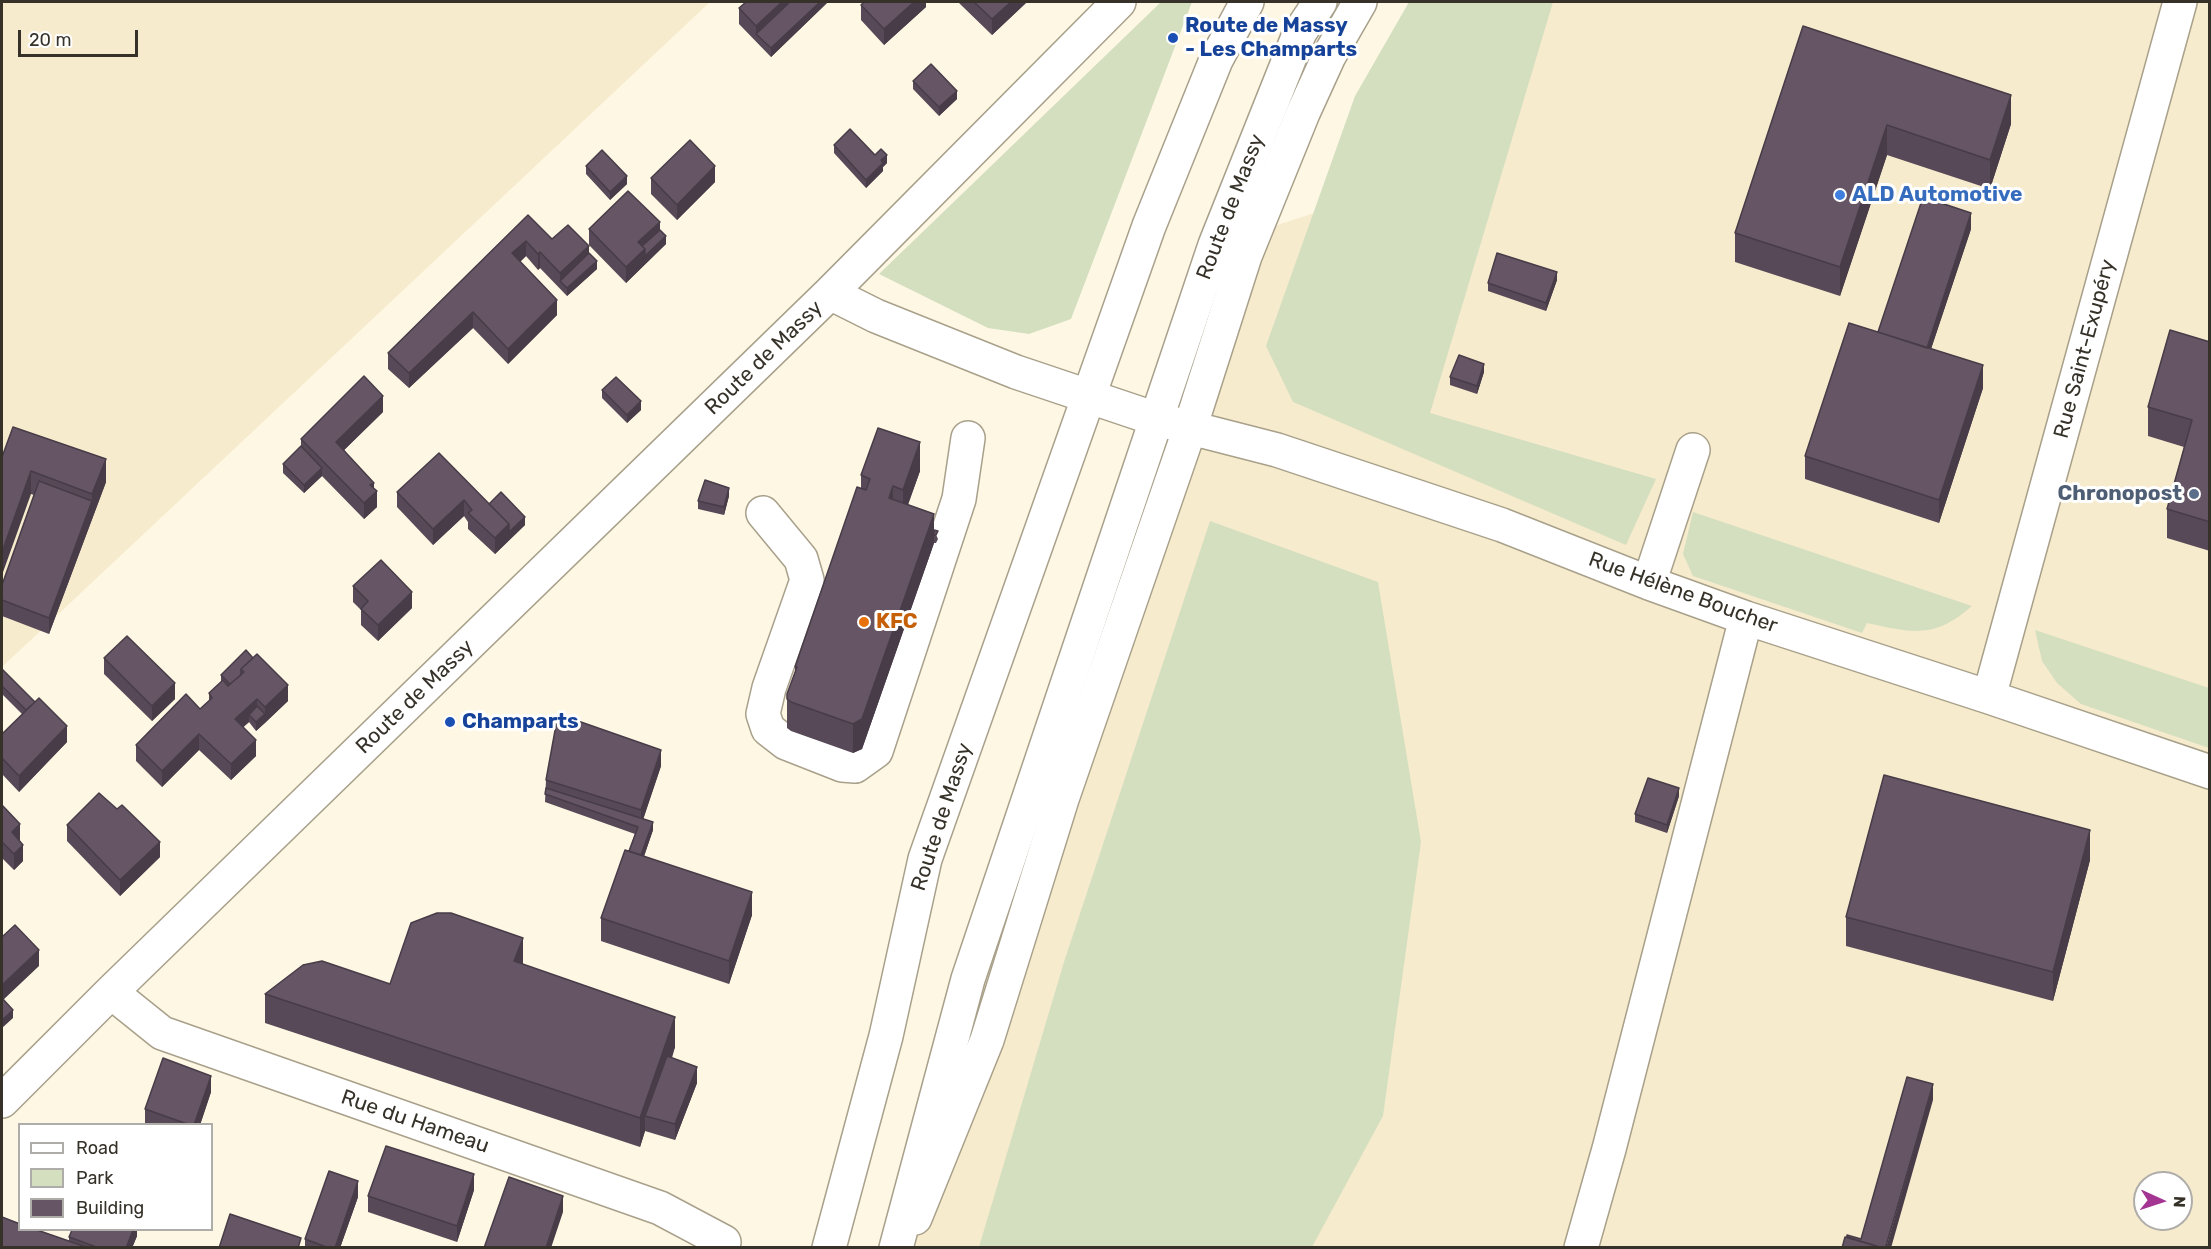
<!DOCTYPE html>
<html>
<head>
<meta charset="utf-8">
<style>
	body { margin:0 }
	#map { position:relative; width:2211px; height:1249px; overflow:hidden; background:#fef7e4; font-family:Rubik,sans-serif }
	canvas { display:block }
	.frame { position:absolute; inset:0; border:3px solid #363229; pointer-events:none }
	.legend { position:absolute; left:18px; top:1123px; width:195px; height:108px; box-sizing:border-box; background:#fff; border:2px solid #afada9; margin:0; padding:8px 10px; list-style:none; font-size:18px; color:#363229 }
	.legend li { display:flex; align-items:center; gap:12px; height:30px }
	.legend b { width:30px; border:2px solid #afada9 }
	.north { position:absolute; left:2133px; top:1171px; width:60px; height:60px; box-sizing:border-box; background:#fff; border:2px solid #afada9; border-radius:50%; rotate:93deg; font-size:16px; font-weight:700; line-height:24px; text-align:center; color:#363229 }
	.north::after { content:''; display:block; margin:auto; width:21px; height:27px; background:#a43592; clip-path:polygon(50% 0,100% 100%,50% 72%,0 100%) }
	.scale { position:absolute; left:18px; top:30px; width:120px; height:27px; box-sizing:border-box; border:3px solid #363229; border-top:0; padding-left:8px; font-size:18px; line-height:21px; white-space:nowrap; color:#363229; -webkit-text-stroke:4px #fff; paint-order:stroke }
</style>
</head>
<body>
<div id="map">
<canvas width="2211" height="1249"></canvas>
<div class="frame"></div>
<ul class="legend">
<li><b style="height:8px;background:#fff"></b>Road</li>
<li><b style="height:16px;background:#d4dfc0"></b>Park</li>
<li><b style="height:16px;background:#655565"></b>Building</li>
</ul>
<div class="north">N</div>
<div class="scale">20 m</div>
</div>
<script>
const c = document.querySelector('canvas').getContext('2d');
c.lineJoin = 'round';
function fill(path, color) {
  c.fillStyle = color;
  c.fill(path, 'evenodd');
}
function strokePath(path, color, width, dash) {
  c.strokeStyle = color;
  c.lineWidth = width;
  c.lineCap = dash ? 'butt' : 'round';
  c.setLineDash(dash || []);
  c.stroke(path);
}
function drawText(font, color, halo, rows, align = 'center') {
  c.font = font + ' Rubik,sans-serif';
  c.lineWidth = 6;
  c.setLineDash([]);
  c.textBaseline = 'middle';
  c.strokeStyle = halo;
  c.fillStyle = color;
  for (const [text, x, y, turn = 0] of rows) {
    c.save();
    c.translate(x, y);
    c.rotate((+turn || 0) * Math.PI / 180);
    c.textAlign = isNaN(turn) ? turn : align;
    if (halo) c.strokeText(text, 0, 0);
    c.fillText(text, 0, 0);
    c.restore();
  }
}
const built = new Path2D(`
	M2,2H710L2,667Z
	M1495,2H2209V1247L896,1248L1215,245L1430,176ZM2145,1183H2181V1219H2145Z`);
const green = new Path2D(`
	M1161,2H1192L1071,319L1029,334L988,328L879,274Z
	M1409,2H1553L1430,413L1656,479L1626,545L1293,402L1266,346L1355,96Z
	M1693,512L1972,606C1935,639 1912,633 1867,623L1862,633L1693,576L1683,554Z
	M1210,521L1378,582L1421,842L1383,1116L1312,1247H979L1064,962Z
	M2035,630L2209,688V748L2081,704L2057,683L2042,661Z`);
const minor = new Path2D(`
	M830,293L876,316L1016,372L1156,419L1277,450L1502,525L1649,583L1746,618L1989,697L2210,772
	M763,513L801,559L807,580L769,688L763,714L768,729L786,743L842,765L855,766L876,751L959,499L968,438
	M1649,583L1693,450
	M1989,697L2180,2
	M111,992L162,1033L660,1208L724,1242
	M2,1101L111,992L830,293L1119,2
	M915,1218L987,1040L1062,799L1190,428L1245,256L1303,113L1329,56L1360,2
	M1581,1248L1609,1149L1746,618`);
const major = new Path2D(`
	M829,1248L886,1036L925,859L1149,226L1216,60L1247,2
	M896,1248L968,979L1215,245L1300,32L1320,2`);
const wall = new Path2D(`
	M828,2L771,57L739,24V8Z
	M926,2V7L884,45L861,20V5Z
	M958,2H1027L992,35Z
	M1803,26L2011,124L1990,189L1887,155L1840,296L1735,262V233Z
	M913,81L957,99L939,116L913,89Z
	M834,145L875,155L887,163L883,167V171L866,188L834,153Z
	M586,166L627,184L610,200L586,174Z
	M651,178L715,182L677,220L651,194Z
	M528,215L552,239L589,253L597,269L567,296L540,268L538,270L526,256L520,262L557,315L508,364L473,328L409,388L388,369V353Z
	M589,229L660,230L666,244L626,283L589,245Z
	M1971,229L1931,349L1983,388L1939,523L1805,479V456L1878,332Z
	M1557,280L1546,311L1488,291V283Z
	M2210,342V551L2167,538V509L2184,447L2148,436V407Z
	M1484,372L1477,394L1450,385V377Z
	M602,390L641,410L627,423L602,398Z
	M383,412L344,450L374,488L377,507L364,519L322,476L304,493L283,473V464L301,446V439Z
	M2,457L106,482L49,634L2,616V585L34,495L31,494Z
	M920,471L908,504L934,530L938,539L936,543H934L862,749L853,753L791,731L787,728V694L795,673V667L861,488V475Z
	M397,492L489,504L525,525L495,554L468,529V522L464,516L433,545L397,507Z
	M729,496L724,515L698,509V501Z
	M353,586L412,608L378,641L361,625V610L353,602Z
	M246,650L288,701L256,731L249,722L243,727L256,756L231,780L199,750L162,787L136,761V745L200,709L209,701V693L221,682V675Z
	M104,658L175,699L152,721L104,674Z
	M2,670L67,742L19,792L2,774V734L22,714L2,694Z
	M661,766L643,819L653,830L644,856L752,915L729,984L601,941V918L629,851L635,834L545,802L546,780Z
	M1679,796L1667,833L1635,822V814Z
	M2,805L20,840V841L23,861L14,870L2,858Z
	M67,825L160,857L120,896L67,841Z
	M2090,860L2053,1001L1846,946V917Z
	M523,964L675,1047L672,1058L697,1083L675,1140L645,1131L640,1147L265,1023V994L390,984Z
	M211,1092L200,1125H145V1109Z
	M474,1190L457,1242L368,1212V1196Z
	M358,1197L340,1248H305V1239Z
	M137,1230V1236L132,1248H2L69,1241V1237Z`);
const shadedWall = new Path2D(`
	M782,2H799L756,34V42V26Z
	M820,2H828L771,57V48Z
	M914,2H926V7L884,45V29Z
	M1011,2H1027L992,35V19Z
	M957,91V99L939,116V107Z
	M2011,95V124L1990,189V160Z
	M1887,125V155L1840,296V267Z
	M887,155V163L883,167V171L866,188V180L881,160Z
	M715,166V182L677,220V205Z
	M627,176V184L610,200V192Z
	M1971,213V229L1924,370V354Z
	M660,222V238L666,236V244L626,283V267L638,242Z
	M526,241V256L512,269V253Z
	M589,246V262L560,281V273Z
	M540,252V268L538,270V254Z
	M597,261V269L567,296V288Z
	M1557,272V280L1546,311V303Z
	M557,300V315L508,364V349Z
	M473,312V328L409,388V373Z
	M1484,364V372L1477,394V386Z
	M1983,365V388L1939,523V500Z
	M383,396V412L336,458V442Z
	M641,401V410L627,423V415Z
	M920,442V471L903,519V490Z
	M106,459V482L49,634V618L92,501V494Z
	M322,468V476L304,493V485Z
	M31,471V494L2,575V552Z
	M374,483V494L377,491V507L364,519V503L370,485Z
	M893,486V515L889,498Z
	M729,488V496L724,515V507Z
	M464,500V516L433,545V529Z
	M934,514V543L932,549L862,749L853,753V724Z
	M525,517V525L495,554V538L509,524Z
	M412,592V608L378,641V625Z
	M175,683V699L152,721V706Z
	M288,685V701L265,723V707Z
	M257,699V715H249V722L235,735V719Z
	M265,714V723L256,731V722Z
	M67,726V742L19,792V776Z
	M199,734V750L162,787V771Z
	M256,740V756L231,780V764Z
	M661,750V766L641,826V810Z
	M1679,788V796L1667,833V825Z
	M653,822V830L637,877V869Z
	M20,824V840L12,848V832Z
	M2090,830V860L2053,1001V972Z
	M160,842V857L120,896V880Z
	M23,845V861L14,870V854Z
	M752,892V915L729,984V961Z
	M523,938V967L514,961Z
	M39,950V966L2,1001V985Z
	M13,1010V1018L2,1028V1020Z
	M675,1017V1047L650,1117L645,1116V1131L640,1147V1118Z
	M697,1067V1083L675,1140V1124Z
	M211,1076V1092L200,1125H194Z
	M1933,1084V1100L1891,1248H1886Z
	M474,1174V1190L457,1242V1226Z
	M358,1181V1197L340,1248H335Z
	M563,1196V1212L551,1248H546Z
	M133,1230H137V1236L132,1248H126Z`);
const building = new Path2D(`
	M746,2H782L756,26L739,8Z
	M790,2H820L771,48L756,34Z
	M864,2H914L884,29L861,5Z
	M974,2H1011L992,19Z
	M1803,26L2011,95L1990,160L1887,125L1840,267L1735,233Z
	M931,64L957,91L939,107L913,81Z
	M850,129L875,155L881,149L887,155L881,160L883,163L866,180L834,145Z
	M690,140L715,166L677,205L651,178Z
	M602,150L627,176L610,192L586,166Z
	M628,191L660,222L638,242L645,249L626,267L589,229Z
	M1923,197L1971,213L1927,348L1878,332Z
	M528,215L552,239L568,225L589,246L560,273L540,252L538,254L526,241L512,253L557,300L508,349L473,312L409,373L388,353Z
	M660,230L666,236L645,256V249L642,246Z
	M589,253L597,261L567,288L560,281Z
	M1497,253L1557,272L1546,303L1488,283Z
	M1849,323L1983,365L1939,500L1805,456Z
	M2170,330L2210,342V522L2167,509L2192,420L2148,407Z
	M1459,355L1484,364L1477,386L1450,377Z
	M364,376L383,396L336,442L374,483L370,485L377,491L364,503L301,439Z
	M616,377L641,401L627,415L602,390Z
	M13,427L106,459L92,494L31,471L2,552V457Z
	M878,428L920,442L903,490L893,486L889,498L934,514L862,719L853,724L791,702L787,699V694L797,667H795L857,487L866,490L870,479L861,475Z
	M301,446L322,468L304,485L283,464Z
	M439,453L509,524L495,538L468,513L472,510L464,500L433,529L397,492Z
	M705,480L729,488L724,507L698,501Z
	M39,481L92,501L49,618L2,600V585Z
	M501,492L525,517L509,532V524L489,504Z
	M934,530L938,531L936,535H934Z
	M381,560L412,592L378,625L361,609L368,601L353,586Z
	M127,636L175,683L152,706L104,658Z
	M246,650L253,658L241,669V675L230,684L221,675Z
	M257,654L288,685L265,707L257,699L235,719L256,740L231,764L199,734L162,771L136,745L186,694L200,709L212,698L209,693L223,680L228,686L244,672L241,669Z
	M2,669L35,702L26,710L2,686Z
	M39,698L67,726L19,776L2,758V734Z
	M257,706L265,714L256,722L249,715Z
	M558,714L661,750L641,810L546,780Z
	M1884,775L2090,830L2053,972L1846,917Z
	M1648,778L1679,788L1667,825L1635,814Z
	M546,788L653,822L641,855L629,851L638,827L545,794Z
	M99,793L117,809L122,805L160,842L120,880L67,825Z
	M2,805L20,824L12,832L23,845L14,854L2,842Z
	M625,850L752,892L729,961L601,918Z
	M437,913H451L523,938L514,961L675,1017L640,1118L265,994L303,965L322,961L390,984L411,923Z
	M15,925L39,950L2,985V937Z
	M2,998L13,1010L2,1020Z
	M667,1056L697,1067L675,1124L645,1116Z
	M163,1058L211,1076L194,1125H190L145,1109Z
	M1907,1077L1933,1084L1886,1246L1892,1248H1883L1847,1237V1235L1861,1239Z
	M386,1146L474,1174L457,1226L368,1196Z
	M329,1171L358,1181L335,1248H329L305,1239Z
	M509,1177L563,1196L546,1248H484Z
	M230,1214L301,1238L298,1248H219Z
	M2,1217L20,1224V1230H37L89,1248H2Z
	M72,1230H133L126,1248H99L69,1237Z
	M1845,1237L1883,1248H1842Z`);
const markers = [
	[1173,38,6,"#1a4fb4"],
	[1840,195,6,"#3f7fe0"],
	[2194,494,6,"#5c6f8a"],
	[864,622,6,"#e8710a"],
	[450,722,6,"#1a4fb4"]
];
const transitNames = [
	["Route de Massy",1185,26],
	["- Les Champarts",1185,50],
	["Champarts",462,722]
];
const shopNames = [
	["ALD Automotive",1852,195]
];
const streetNames = [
	["Route de Massy",1231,207,-69],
	["Rue Saint-Exupéry",2085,349,-75],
	["Route de Massy",764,358,-44],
	["Rue Hélène Boucher",1683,593,20],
	["Route de Massy",415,697,-44],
	["Route de Massy",942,817,-72],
	["Rue du Hameau",415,1122,19]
];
const serviceNames = [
	["Chronopost",2182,494]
];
const foodNames = [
	["KFC",876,622]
];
fill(built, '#f7ebcd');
fill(green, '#d4dfc0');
strokePath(minor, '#a8a08a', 36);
strokePath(major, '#a8a08a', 36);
strokePath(minor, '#fff', 33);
strokePath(major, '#fff', 33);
fill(wall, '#574957');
fill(shadedWall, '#473c47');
fill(building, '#655565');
strokePath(building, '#473c47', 1.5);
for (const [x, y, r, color] of markers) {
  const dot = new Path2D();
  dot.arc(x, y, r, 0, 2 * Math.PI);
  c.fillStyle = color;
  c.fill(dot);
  strokePath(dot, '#fff', 2);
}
drawText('bold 21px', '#164399', '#fff', transitNames, 'left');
drawText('bold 21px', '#366cbe', '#fff', shopNames, 'left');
drawText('21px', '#363229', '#fff', streetNames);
drawText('bold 21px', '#4e5e75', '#fff', serviceNames, 'right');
drawText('bold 21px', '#c56008', '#fff', foodNames, 'left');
</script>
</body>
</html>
